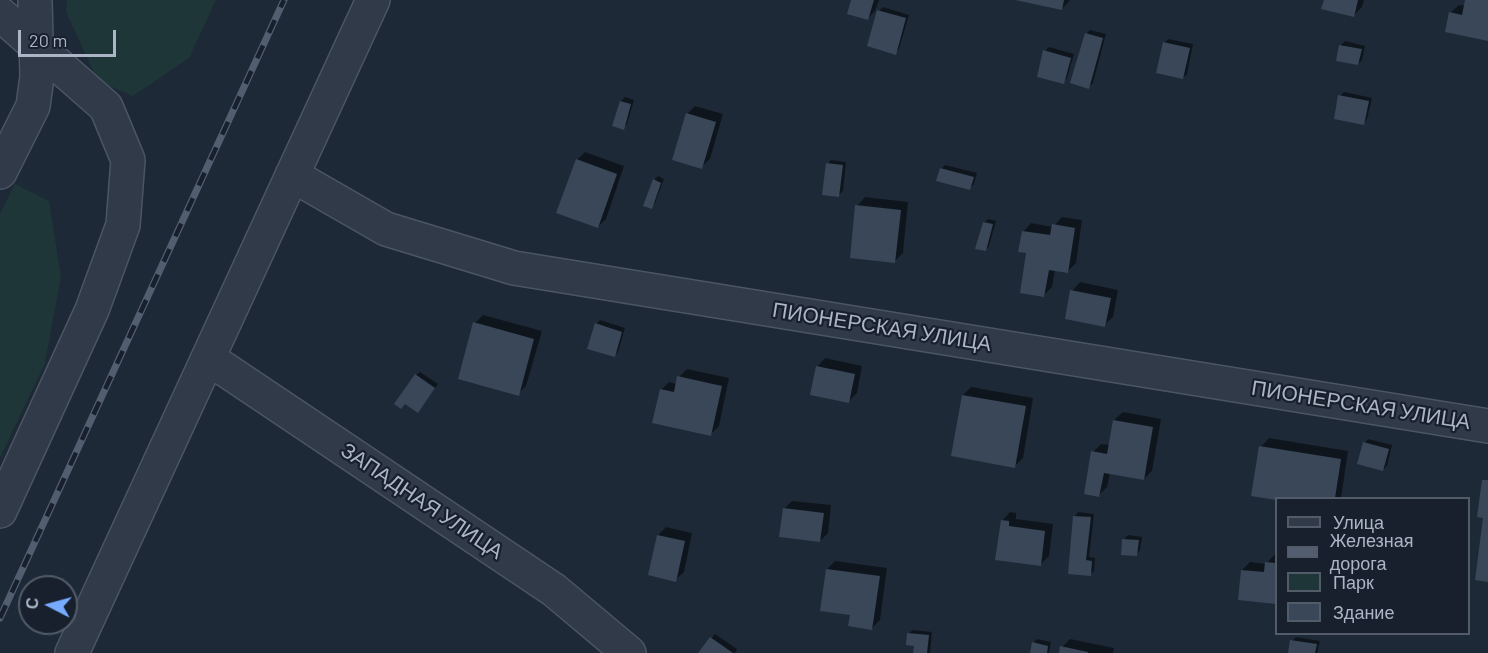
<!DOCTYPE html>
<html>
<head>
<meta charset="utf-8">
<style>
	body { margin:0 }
	#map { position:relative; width:1488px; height:653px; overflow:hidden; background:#1d2937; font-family:Barlow,sans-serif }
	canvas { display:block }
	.legend { position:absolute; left:1275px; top:497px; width:195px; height:138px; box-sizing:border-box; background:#17202c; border:2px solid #525c69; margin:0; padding:8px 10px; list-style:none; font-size:18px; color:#abb5c5 }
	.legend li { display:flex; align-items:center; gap:12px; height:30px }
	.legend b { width:30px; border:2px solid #525c69 }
	.north { position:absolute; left:18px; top:575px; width:60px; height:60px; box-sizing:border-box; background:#17202c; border:2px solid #525c69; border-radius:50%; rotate:276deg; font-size:16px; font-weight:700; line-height:24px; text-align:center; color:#abb5c5 }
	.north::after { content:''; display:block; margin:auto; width:21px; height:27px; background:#76abff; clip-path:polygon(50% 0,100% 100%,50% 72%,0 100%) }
	.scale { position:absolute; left:18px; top:30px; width:98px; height:27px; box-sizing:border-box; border:3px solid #abb5c5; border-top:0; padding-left:8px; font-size:18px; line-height:21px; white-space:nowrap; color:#abb5c5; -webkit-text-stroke:4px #17202c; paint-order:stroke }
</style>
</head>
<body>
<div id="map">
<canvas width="1488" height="653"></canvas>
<ul class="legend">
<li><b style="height:8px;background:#313a48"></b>Улица</li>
<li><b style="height:8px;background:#525e6f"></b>Железная дорога</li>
<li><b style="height:16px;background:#1f3638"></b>Парк</li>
<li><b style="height:16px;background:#394758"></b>Здание</li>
</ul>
<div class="north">С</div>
<div class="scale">20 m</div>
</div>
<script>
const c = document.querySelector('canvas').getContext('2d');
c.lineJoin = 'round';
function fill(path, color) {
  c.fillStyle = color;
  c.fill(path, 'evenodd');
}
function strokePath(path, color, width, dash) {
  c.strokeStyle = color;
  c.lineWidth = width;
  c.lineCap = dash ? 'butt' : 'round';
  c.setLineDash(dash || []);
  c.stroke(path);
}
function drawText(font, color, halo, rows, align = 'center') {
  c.font = font + ' Barlow,sans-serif';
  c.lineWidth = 4.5;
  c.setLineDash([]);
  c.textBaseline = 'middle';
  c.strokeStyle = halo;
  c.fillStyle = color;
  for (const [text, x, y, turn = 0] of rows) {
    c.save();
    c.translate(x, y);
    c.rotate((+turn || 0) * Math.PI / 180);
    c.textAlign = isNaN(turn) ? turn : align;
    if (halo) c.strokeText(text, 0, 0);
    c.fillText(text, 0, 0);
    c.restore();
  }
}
const green = new Path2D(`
	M67,0H216L189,58L133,96L98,81L66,12Z
	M15,184L49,201L61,277L45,363L0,458V214Z`);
const shadow = new Path2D(`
	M853,0H879L875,11L867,19Z
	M1018,0H1070L1062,9Z
	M1325,0H1364L1362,7L1354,15Z
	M1467,0H1488V40L1450,13L1459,5L1466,6Z
	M883,7L909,15L899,49L895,53L879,11Z
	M1090,30L1106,34L1093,83L1089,87L1086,34Z
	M1168,39L1193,44L1187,74L1183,78L1164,43Z
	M1345,41L1365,46L1362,60L1358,64L1341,45Z
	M1049,47L1074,54L1067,78L1063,82L1045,51Z
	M1344,92L1372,98L1367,119L1364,123L1340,96Z
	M625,97L634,100L627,124L623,128L621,101Z
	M695,106L723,114L710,159L701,167L687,114Z
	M585,152L624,166L606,219L598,227L577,160Z
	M831,160L846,162L843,191L839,195L828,164Z
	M945,165L977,173L974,184L970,188L941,169Z
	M658,176L664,179L655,203L651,207L654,180Z
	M865,197L908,202L903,253L895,261L857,206Z
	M1062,217L1082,220L1076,263L1068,271L1055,269L1052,287L1044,295L1028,251L1023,232L1031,223L1053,227Z
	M988,219L996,221L989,246L986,250L984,223Z
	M1080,282L1118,290L1113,317L1104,325L1072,291Z
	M483,315L542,331L526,386L518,394L475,323Z
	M600,320L625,328L618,352L614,356L596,324Z
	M825,358L862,366L857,393L849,401L817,367Z
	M687,369L729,378L719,426L711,434L661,390L669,382L677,384L679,377Z
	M420,372L438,384L418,411L416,375Z
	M971,387L1033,398L1023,458L1015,466L963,395Z
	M1123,412L1161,419L1152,471L1144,479L1110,473L1107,487L1099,495L1093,452L1101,444L1110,445L1114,420Z
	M1269,438L1348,451L1341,498L1276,499L1253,495L1261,447Z
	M1368,439L1392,445L1387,466L1383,470L1365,443Z
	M792,501L831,505L828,533L820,541L784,509Z
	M1010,512L1016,513V519L1053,524L1049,556L1041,564L1002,521Z
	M1078,512L1094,514L1089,557L1095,558L1094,571L1091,574L1069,572L1075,516Z
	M666,527L692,533L684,572L675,580L658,535Z
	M1128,535L1142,537L1140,550L1137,554L1124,539Z
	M1275,554H1276V602L1239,598L1242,570L1250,562L1266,564Z
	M835,561L887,568L880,620L872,628L851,614L827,569Z
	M913,630L932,632L930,653H915L916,645L909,633Z
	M715,634L737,649L735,653H700Z
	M1296,637L1320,641L1317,653H1290L1292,641Z
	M1037,639L1051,642L1049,653H1031L1033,643Z
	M1070,639L1114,648L1113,653H1061L1062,647Z`);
const building = new Path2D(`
	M851,0H874L868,20L847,14Z
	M1015,0H1064L1062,10Z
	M1324,0H1358L1354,17L1321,9Z
	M1465,0H1488V41L1445,32L1449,12L1462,15Z
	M877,10L906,18L896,55L867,46Z
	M1085,33L1103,38L1089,89L1070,83Z
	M1163,42L1190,48L1183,79L1156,73Z
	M1339,45L1362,49L1358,65L1336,61Z
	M1043,50L1071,58L1064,84L1037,77Z
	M1338,95L1369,101L1364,125L1334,119Z
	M620,101L631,104L624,130L612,126Z
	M686,113L716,122L702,169L672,160Z
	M576,159L617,174L598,228L556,213Z
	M826,163L843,165L839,197L822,195Z
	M940,168L974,177L970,190L936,181Z
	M653,179L661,183L652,209L643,206Z
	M855,205L901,210L895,263L850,258Z
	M983,222L993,224L986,251L975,249Z
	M1052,224L1075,228L1068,273L1049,270L1044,297L1020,293L1026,253L1018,252L1022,231L1050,235Z
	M1070,290L1111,298L1105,327L1065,319Z
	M473,322L534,339L519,396L458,379Z
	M595,323L622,332L615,357L587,349Z
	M816,366L855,374L849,403L810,395Z
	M415,374L435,388L418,413L405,404L401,409L394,404Z
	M677,376L722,386L711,436L652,423L660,389L674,392Z
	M962,395L1026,406L1015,468L951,456Z
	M1113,420L1153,427L1144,480L1104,473L1099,497L1084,494L1091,451L1107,454Z
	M1363,442L1389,449L1383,471L1357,464Z
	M1259,446L1341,459L1335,498H1276V500L1251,496Z
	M1482,480H1488V582L1475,580L1483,518L1477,517Z
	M783,508L824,513L820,542L779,537Z
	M1073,516L1091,517L1086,560L1092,561L1091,576L1068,574Z
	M1001,520L1009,521V526L1045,531L1041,566L995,560Z
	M657,535L685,541L676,582L648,575Z
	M1122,539L1139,540L1137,556L1121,555Z
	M1265,562L1276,563V604L1238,600L1241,570L1264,572Z
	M826,569L880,576L872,630L848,626L850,615L820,611Z
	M907,633L929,635L927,653H913L914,646L906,645Z
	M710,637L733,653H698Z
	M1290,640L1317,644L1315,653H1288Z
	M1032,642L1048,646L1047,653H1030Z
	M1060,646L1088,652V653H1059Z`);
const minor = new Path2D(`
	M0,14L106,107L128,160L123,225L92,310L0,511
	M0,172L33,106L37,77L35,0
	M292,175L386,229L514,268L1488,426
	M208,358L554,590L629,653
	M72,653L373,0`);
const rail = new Path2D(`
	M0,618L284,0`);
const streetNames = [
	["ПИОНЕРСКАЯ УЛИЦА",882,327,9],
	["ПИОНЕРСКАЯ УЛИЦА",1361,405,9],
	["ЗАПАДНАЯ УЛИЦА",422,501,34]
];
fill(green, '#1f3638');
fill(shadow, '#0007');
fill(building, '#394758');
strokePath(minor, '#4c5563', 36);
strokePath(minor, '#313a48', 33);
strokePath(rail, '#525e6f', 7);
strokePath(rail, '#17202c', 4.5, [14]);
drawText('21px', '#abb5c5', '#17202c', streetNames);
</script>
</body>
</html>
